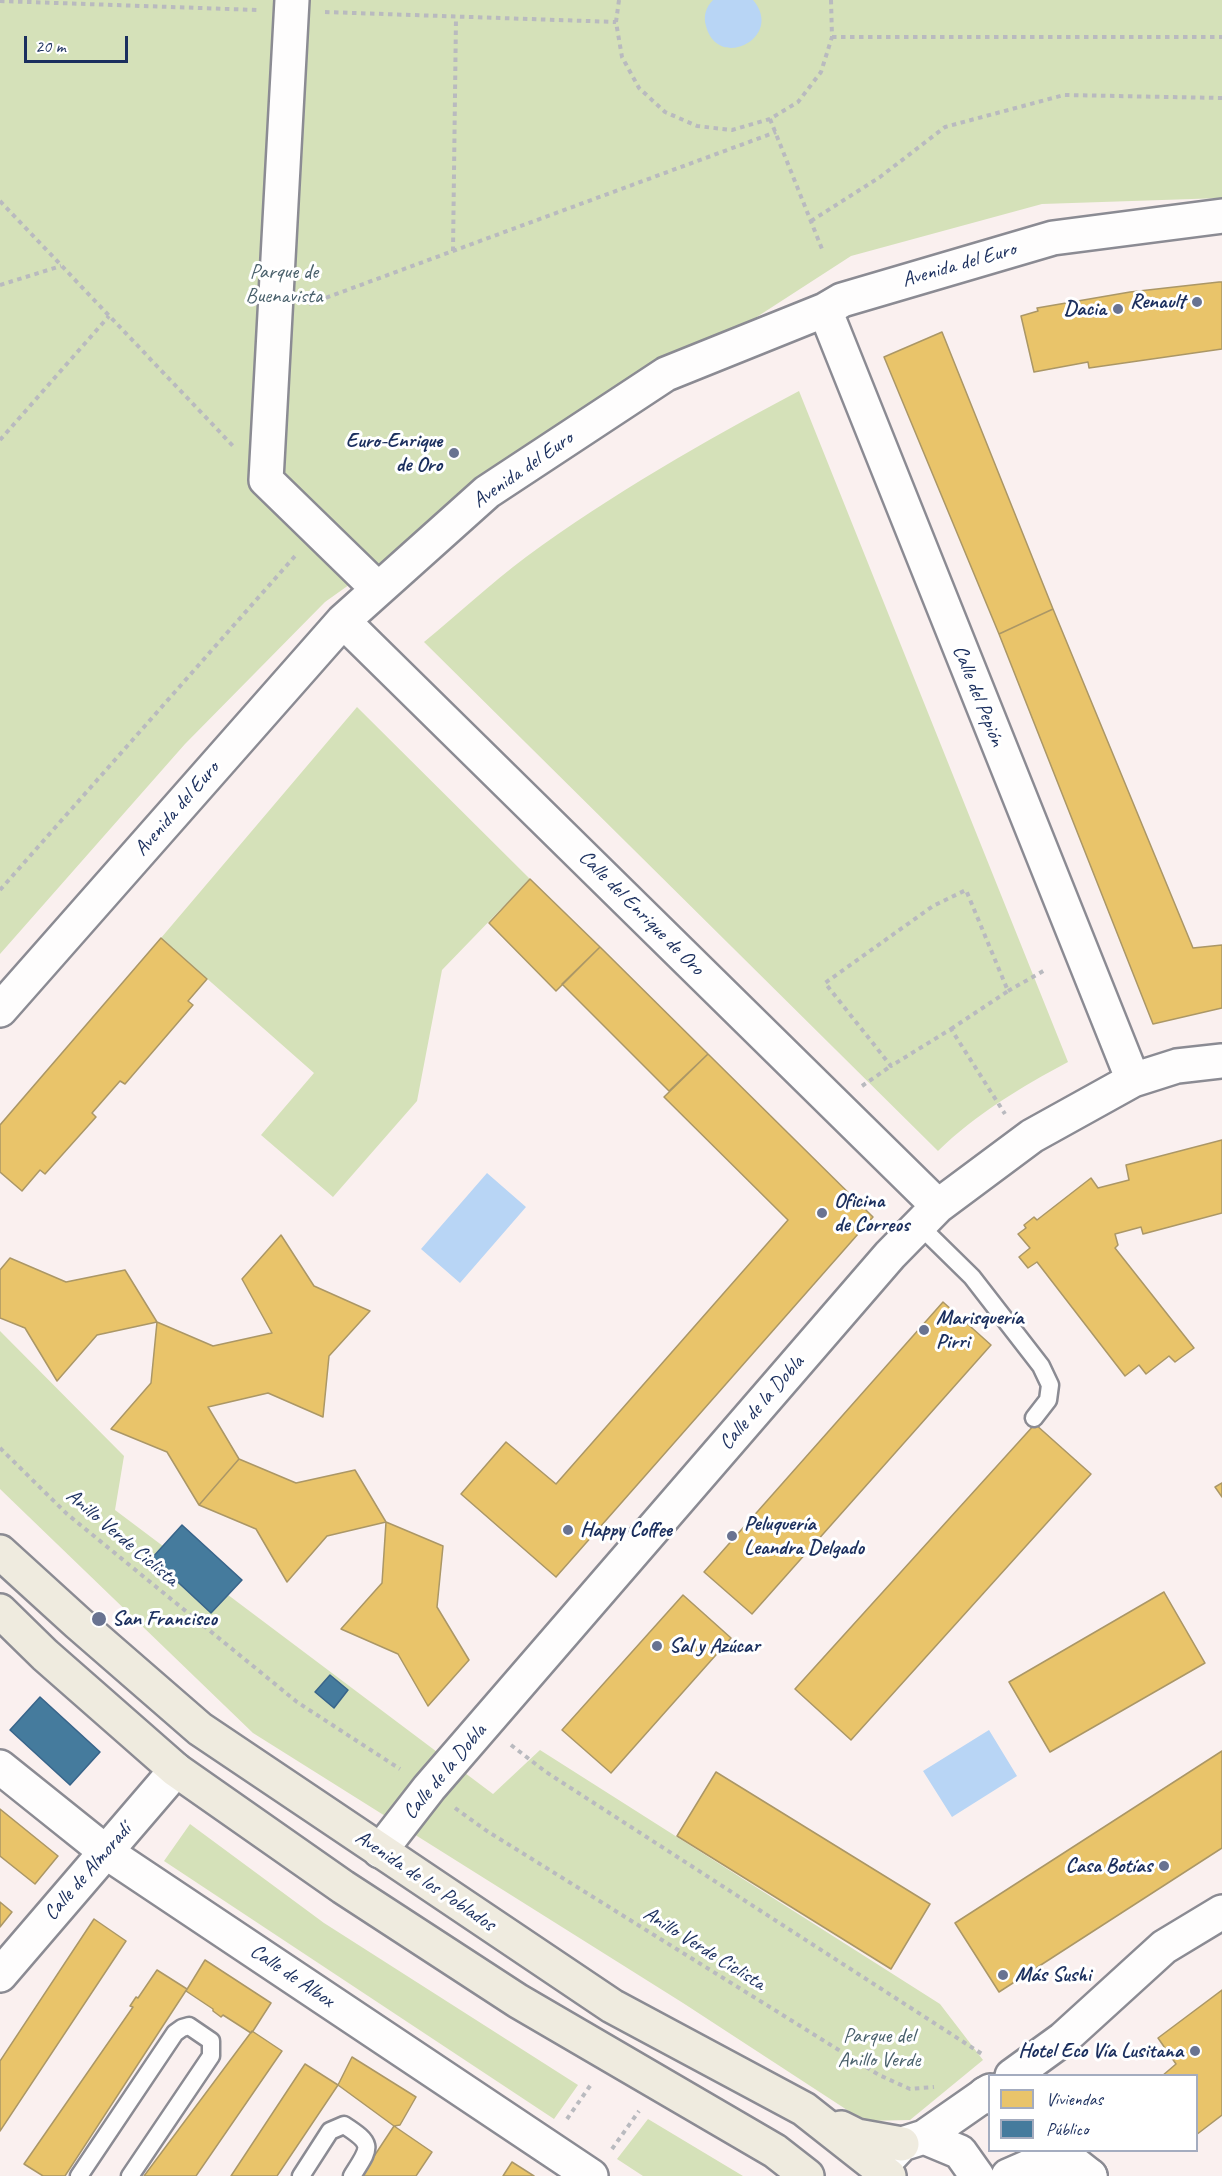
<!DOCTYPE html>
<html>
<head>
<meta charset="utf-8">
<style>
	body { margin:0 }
	#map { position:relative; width:1222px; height:2176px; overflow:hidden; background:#faf0ef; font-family:Caveat,sans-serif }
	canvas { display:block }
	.legend { position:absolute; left:988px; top:2074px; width:210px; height:78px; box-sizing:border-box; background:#fff; border:2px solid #a4acbf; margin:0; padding:8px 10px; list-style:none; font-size:18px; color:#1b2f5e }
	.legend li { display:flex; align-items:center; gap:12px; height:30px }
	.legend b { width:30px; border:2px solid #a4acbf }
	.scale { position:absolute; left:24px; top:36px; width:104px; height:27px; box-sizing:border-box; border:3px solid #1b2f5e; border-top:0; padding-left:8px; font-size:18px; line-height:21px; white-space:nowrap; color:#1b2f5e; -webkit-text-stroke:4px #fff; paint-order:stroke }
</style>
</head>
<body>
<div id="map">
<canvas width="1222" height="2176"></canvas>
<ul class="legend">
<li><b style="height:16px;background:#e9c46a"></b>Viviendas</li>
<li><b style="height:16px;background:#457b9d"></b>Público</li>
</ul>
<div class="scale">20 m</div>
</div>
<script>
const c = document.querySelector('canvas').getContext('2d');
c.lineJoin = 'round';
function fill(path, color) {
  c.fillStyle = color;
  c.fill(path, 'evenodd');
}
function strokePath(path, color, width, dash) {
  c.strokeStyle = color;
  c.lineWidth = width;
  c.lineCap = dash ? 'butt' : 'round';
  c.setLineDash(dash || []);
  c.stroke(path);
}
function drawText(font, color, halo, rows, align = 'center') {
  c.font = font + ' Caveat,sans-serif';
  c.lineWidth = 6;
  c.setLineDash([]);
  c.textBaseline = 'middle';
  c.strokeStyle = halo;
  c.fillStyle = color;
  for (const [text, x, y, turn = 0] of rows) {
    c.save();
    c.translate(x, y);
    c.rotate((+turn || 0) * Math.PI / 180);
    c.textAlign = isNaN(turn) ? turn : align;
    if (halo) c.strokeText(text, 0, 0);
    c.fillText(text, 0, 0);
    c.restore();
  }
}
const green = new Path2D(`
	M0,0H1222V198L1042,204L851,256L412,540L325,602L185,744L0,954Z
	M799,391L1068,1062C1021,1087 976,1114 938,1151L424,642C458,614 490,584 526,557C612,494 704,441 799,391Z
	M357,707L530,879L442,970L417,1101L333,1197L261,1135L314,1073L161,938Z
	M0,1331L124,1456L115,1510L493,1794L540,1750L940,2004L983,2060L910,2120L864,2121L683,2003L253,1733L0,1489Z
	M190,1824L324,1923L578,2085L554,2119L164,1861Z
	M648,2119L743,2176H643L617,2159Z`);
const water = new Path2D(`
	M713,0H753C785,37 718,72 706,26C703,16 706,7 713,0Z
	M487,1173L526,1207L460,1283L421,1249Z
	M989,1730L1017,1776L952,1817L923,1771Z`);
const homes = new Path2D(`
	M1219,282H1222V349L1089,368L1088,362L1034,372L1021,316L1038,311L1037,308L1130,292Z
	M942,332L1053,609L999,634L884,357Z
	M1053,609L1193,948L1222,945V1008L1153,1024L999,634Z
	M530,879L600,947L556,991L489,923Z
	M161,938L207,979L188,1001L193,1005L125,1084L120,1081L92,1113L96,1117L45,1174L40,1170L22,1191L0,1172V1125Z
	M600,947L708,1054L669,1091L562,984Z
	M708,1054L873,1217L556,1577L461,1494L506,1442L556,1484L788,1220L664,1097Z
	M1222,1140V1213L1143,1234L1141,1227L1115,1234L1118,1245L1115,1248L1194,1348L1175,1362L1169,1356L1146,1374L1139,1365L1125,1376L1037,1262L1028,1268L1019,1257L1030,1248L1018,1234L1026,1228L1024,1225L1034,1217L1037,1220L1091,1178L1098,1188L1129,1180L1126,1165Z
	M281,1235L314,1286L370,1311L329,1356L323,1417L268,1393L208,1407L239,1459L199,1505L167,1452L111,1429L151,1383L157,1322L213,1346L272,1333L242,1279Z
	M10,1258L66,1282L125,1270L157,1322L97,1335L57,1381L25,1328L0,1318V1270Z
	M943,1302L991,1345L752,1614L704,1572Z
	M1035,1424L1091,1474L851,1740L795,1689Z
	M239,1459L296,1483L355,1470L386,1522L327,1536L287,1582L256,1529L199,1505Z
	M1222,1483V1497L1215,1487Z
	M386,1522L443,1546L437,1607L469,1660L428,1706L398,1654L341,1629L382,1583Z
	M1164,1592L1205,1663L1050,1752L1009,1682Z
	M683,1595L731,1638L611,1773L562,1730Z
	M1222,1751V1848L999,1992L955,1923Z
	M716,1772L930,1904L891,1969L677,1836Z
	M0,1809L58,1856L35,1884L0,1856Z
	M0,1902L12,1912L0,1927Z
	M94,1919L126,1941L0,2131V2061Z
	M205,1960L271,2003L253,2031L251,2033L223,2015L221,2017L213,2011V2009L186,1991Z
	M157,1970L187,1989L65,2176H43L24,2164L133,2007L130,2006L136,1997L138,1998Z
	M1222,1990V2115L1196,2135V2076H1162L1176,2064L1158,2038Z
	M252,2031L282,2051L196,2176H144Z
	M352,2057L416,2097L400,2125L394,2126L338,2085Z
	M305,2064L338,2085L277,2176H231Z
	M394,2126L432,2152L416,2176H361Z
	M512,2162L534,2176H503Z`);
const public = new Path2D(`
	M182,1525L242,1580L211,1613L152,1558Z
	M330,1675L348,1690L334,1708L315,1692Z
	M40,1697L100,1752L70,1785L10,1730Z`);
const path = new Path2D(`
	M619,0L616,22L622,57L639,88L665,112L697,126L732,130L770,119L798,102L821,72L832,37L831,0
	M0,1L257,10
	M325,12L616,22
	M832,37H1222
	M770,119L822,249
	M0,201L234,447
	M811,221L880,177L945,127L1064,95L1222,98
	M453,251L456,17
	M0,285L61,266
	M309,304L776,132
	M0,440L109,316
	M0,890L295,556
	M1008,991L1045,970
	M951,1029L1008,991L966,890L933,906L825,983L891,1066L951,1029L1005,1114
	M862,1086L891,1066
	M0,1448L67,1514L297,1702L400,1769
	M511,1745L546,1772L982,2054
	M455,1808L487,1831L879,2075L910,2089L934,2087
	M567,2119L592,2083
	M612,2149L639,2111`);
const lane = new Path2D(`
	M919,1225L972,1277L1041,1366L1050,1385L1048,1400L1034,1418
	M79,2176L175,2033L182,2028L189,2026L211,2041V2056L130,2176
	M301,2176L330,2131L344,2125C375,2145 370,2147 352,2176`);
const street = new Path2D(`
	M292,0L266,480L378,589
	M825,310L1133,1080
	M343,621L938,1206
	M0,1010L343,621L487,492L666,374L825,310L842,300L1053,238L1222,216
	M0,1767L106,1852L591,2176
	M380,1851L429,1788L890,1255L938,1206L1032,1136L1133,1080L1177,1066L1222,1061
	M0,1975L176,1770
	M1012,2076L1063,2039L1164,1947L1222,1912
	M924,2137L960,2152L977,2176
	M883,2164L902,2144L924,2137L990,2091
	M1008,2176L1031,2166L1055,2167L1090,2176`);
const secondary = new Path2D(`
	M985,2094L990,2097
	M1057,2150L1090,2176`);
const primary = new Path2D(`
	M0,1552L78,1623L200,1729L612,2006L804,2109L889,2176
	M0,1611L45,1655L176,1770L343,1887L518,2001L775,2151L807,2176
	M841,2128L857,2136L902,2144`);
const markers = [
	[1197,302,6,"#697391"],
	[1118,309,6,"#697391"],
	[454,453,6,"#697391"],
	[822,1213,6,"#697391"],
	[924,1330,6,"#697391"],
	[568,1530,6,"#697391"],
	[732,1536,6,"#697391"],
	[99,1619,8,"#697391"],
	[657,1646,6,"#697391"],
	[1164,1866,6,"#697391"],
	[1003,1975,6,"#697391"],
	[1195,2051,6,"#697391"]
];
const streetNames = [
	["Avenida del Euro",959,265,-16],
	["Avenida del Euro",523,470,-35],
	["Calle del Pepión",978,696,68],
	["Avenida del Euro",177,809,-49],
	["Calle del Enrique de Oro",641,913,45],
	["Calle de la Dobla",762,1403,-49],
	["Anillo Verde Ciclista",122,1538,40],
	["Calle de la Dobla",445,1772,-50],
	["Calle de Almoradí",88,1872,-49],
	["Avenida de los Poblados",425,1881,34],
	["Anillo Verde Ciclista",704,1949,32],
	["Calle de Albox",292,1976,34]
];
const parkNames = [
	["Parque de",284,272],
	["Buenavista",284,296],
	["Parque del",879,2036],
	["Anillo Verde",879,2060]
];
const poiNames = [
	["Renault",1185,302,"right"],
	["Dacia",1106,309,"right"],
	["Euro-Enrique",442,441,"right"],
	["de Oro",442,465,"right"],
	["Oficina",834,1201],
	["de Correos",834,1225],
	["Marisquería",936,1318],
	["Pirri",936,1342],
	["Peluquería",744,1524],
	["Leandra Delgado",744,1548],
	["Happy Coffee",580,1530],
	["San Francisco",112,1619],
	["Sal y Azúcar",669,1646],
	["Casa Botías",1152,1866,"right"],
	["Más Sushi",1015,1975],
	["Hotel Eco Vía Lusitana",1183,2051,"right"]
];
fill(green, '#d5e1b9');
fill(water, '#b8d5f5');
fill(homes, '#e9c46a');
strokePath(homes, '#ab9766', 1.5);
fill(public, '#457b9d');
strokePath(public, '#38648a', 1.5);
strokePath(lane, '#8b8b93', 21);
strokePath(street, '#8b8b93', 38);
strokePath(secondary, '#8b8b93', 38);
strokePath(primary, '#8b8b93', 38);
strokePath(path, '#b9babf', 4, [4.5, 4.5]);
strokePath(lane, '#fefdfd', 16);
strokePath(street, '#fefdfd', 33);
strokePath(secondary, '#fefdfd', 33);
strokePath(primary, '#efebdf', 33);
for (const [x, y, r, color] of markers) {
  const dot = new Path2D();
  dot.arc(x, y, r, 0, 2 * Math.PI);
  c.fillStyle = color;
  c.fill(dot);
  strokePath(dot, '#fff', 2);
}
drawText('21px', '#1b2f5e', '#fff', streetNames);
drawText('21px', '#4a616c', '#fff', parkNames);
drawText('bold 21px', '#1b2f5e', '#fff', poiNames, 'left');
</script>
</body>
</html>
